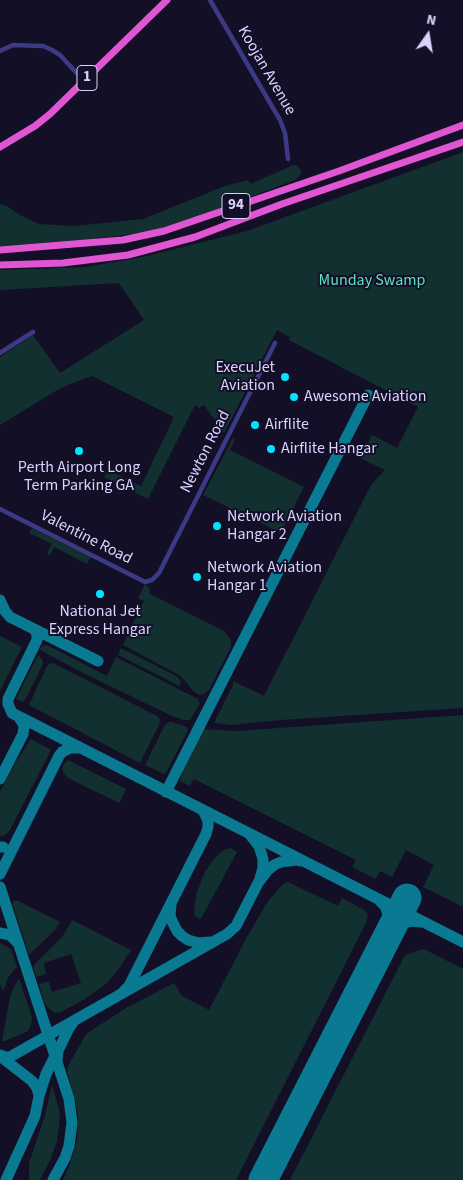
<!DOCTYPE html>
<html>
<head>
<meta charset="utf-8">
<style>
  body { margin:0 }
  #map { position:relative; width:463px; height:1180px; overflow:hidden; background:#130f26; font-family:"Source Sans 3",sans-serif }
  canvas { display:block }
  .north { position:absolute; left:403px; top:10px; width:50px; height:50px; -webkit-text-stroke:4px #130f26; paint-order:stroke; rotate:13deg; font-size:14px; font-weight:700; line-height:20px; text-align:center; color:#d9d4ff }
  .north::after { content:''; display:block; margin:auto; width:18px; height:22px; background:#d9d4ff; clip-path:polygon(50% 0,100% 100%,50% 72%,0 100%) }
</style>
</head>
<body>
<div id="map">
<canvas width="463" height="1180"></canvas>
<div class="north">N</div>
</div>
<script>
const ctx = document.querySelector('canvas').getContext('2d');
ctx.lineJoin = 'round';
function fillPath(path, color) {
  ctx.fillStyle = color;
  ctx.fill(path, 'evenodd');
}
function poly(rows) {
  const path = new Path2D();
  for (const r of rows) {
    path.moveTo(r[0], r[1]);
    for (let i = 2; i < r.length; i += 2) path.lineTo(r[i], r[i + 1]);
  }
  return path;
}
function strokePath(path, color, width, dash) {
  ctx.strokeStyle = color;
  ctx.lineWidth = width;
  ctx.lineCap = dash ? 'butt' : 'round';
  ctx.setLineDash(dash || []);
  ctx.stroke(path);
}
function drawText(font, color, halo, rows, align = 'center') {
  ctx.font = font + ' "Source Sans 3",sans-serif';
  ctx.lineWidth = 4;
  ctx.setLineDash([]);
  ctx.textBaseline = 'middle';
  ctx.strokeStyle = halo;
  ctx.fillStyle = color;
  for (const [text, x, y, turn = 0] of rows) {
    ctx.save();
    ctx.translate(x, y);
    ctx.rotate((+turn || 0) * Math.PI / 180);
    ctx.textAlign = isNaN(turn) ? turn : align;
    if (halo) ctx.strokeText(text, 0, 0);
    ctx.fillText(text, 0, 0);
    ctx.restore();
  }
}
const green = poly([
  [463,152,463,708,281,720,231,725,214,723,233,685,233,681,264,696,371,485,385,470,360,458,372,435,397,448,418,407,289,340,290,337,277,330,224,433,204,405,199,408,195,405,148,499,104,477,108,470,141,486,174,417,92,376,70,384,59,389,0,425,0,357,33,335,60,373,144,320,119,283,0,290,0,270,86,267,143,257,247,231],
  [293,165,298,166,302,173,295,180,198,217,159,229,132,234,61,243,0,247,0,204,7,206,20,215,39,224,74,226,143,219,225,186,248,180,251,184],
  [233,438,235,439,230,450,304,487,281,533,203,495],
  [32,528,91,557,87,564,54,547,50,555,47,553,52,544,29,533],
  [145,584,149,588,150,594,224,631,231,640,231,647,209,690,204,694,200,695,194,692,181,676,123,645,129,632,131,629,141,633,131,627,144,601,138,598],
  [0,636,22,647,0,691],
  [44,645,49,646,107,676,116,657,198,699,200,703,190,720,183,720,170,715,87,675,40,650,41,647],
  [121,648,178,677,181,681,180,686,118,655],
  [38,655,42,659,43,664,26,698,23,702,16,699],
  [53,663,159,717,160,721,159,725,140,763,29,705,46,668,49,664],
  [463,715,463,907,423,887,434,865,406,850,392,877,380,871,376,879,352,867,356,860,194,779,190,786,180,781,184,767,203,729,236,731],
  [169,722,172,722,187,727,188,730,167,771,164,774,145,765,165,725],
  [31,739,50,749,50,752,10,830,5,835,0,837,0,792,14,765],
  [68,760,126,789,119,803,68,778,64,774,62,768,63,765],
  [231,848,237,852,202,917,200,919,198,918,195,916,194,913,195,902,197,891,205,872,213,860,221,852,226,849],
  [288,882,338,906,342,898,364,910,368,914,366,923,236,1180,63,1180,70,1164,77,1140,78,1118,76,1104,67,1070,68,1066,86,1034,126,1008,174,983,182,996,209,1010,248,935,268,901,283,884],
  [13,901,18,901,60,922,55,930,29,955,13,906],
  [72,920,131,950,118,970,106,984,85,999,59,1013,54,1012,48,1008,44,1003,39,984,49,981,52,992,81,983,71,954,44,963,46,974,36,977,33,966,62,937],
  [0,943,11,949,17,967,9,976,3,991,0,984],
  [424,949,463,969,463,1180,290,1180,405,955],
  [19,978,32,1017,31,1025,28,1031,5,1041,2,1041,10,997,14,987],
  [52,1085,60,1113,59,1126,57,1141,51,1158,40,1180,29,1180,29,1163,45,1115]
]);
const taxiway = poly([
  [0,600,5,611,10,617,98,661],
  [34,629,37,634,37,640,8,699,8,704,12,713,463,942],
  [0,779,23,734,24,726,22,722,18,716],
  [166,792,368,395],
  [251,836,259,846,263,859,263,868,260,878],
  [0,847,3,847],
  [0,874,59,756,62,752,70,748,80,748],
  [0,887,69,1099,72,1123,69,1146,65,1158,53,1180],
  [380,901,385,906,389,916,390,923,386,937],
  [171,905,170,916,172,921,177,931,182,936,188,940,199,943,210,942],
  [0,933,10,935,17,942],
  [385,941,390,933,401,924,411,921,421,922],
  [124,991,129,986,206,834,208,827,208,821,204,812,201,809],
  [0,1055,8,1058,227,934,236,926,258,883,268,870,274,865,281,862,296,860,300,861],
  [0,1056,32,1081,37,1088,39,1096,35,1116,6,1180],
  [57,1061,58,1051,69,1028,74,1021],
  [39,1096,46,1074,57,1052]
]);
const runway = poly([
  [263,1180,407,898]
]);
const minor = poly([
  [210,0,280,120,285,133,288,159],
  [0,51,13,45,43,46,52,50,60,55,84,81],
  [0,353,33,332],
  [0,509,145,582,152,580,159,573,275,343]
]);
const trunk = poly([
  [0,147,35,126,50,114,167,0],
  [0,250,123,240,164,231,339,171,463,125],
  [0,265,63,263,128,255,195,237,282,204,463,142]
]);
const markers = [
  [285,377,5,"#00e5ff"],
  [294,397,5,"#00e5ff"],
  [255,425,5,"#00e5ff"],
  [271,449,5,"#00e5ff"],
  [79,451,5,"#00e5ff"],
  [217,526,5,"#00e5ff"],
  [197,577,5,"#00e5ff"],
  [100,594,5,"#00e5ff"]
];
const shields = [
  [87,78,20],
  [236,206,28]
];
const shieldNames = [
  ["1",87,78],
  ["94",236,206]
];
const streetNames = [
  ["Koojan Avenue",266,71,60],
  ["Newton Road",206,452,-63],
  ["Valentine Road",86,538,27]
];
const parkNames = [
  ["Munday Swamp",372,281]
];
const poiNames = [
  ["ExecuJet",275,368,"right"],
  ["Aviation",275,386,"right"],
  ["Awesome Aviation",304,397],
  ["Airflite",265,425],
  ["Airflite Hangar",281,449],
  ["Perth Airport Long",79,468,"center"],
  ["Term Parking GA",79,486,"center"],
  ["Network Aviation",227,517],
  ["Hangar 2",227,535],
  ["Network Aviation",207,568],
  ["Hangar 1",207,586],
  ["National Jet",100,612,"center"],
  ["Express Hangar",100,630,"center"]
];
fillPath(green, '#12302f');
strokePath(taxiway, '#0a7a92', 11);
strokePath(runway, '#0a7a92', 29);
strokePath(minor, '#3d3a85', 4.5);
strokePath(trunk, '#e055d1', 7);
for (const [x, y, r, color] of markers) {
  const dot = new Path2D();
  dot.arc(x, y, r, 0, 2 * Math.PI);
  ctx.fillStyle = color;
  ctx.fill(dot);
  strokePath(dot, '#130f26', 2);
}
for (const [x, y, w] of shields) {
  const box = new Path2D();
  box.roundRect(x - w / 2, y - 12.5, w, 25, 4);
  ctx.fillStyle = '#130f26';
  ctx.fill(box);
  strokePath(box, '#d9d4ff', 1);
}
drawText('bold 15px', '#d9d4ff', null, shieldNames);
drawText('16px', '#d9d4ff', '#130f26', streetNames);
drawText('16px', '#5fe0c0', '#130f26', parkNames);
drawText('16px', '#d9d4ff', '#130f26', poiNames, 'left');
</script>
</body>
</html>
